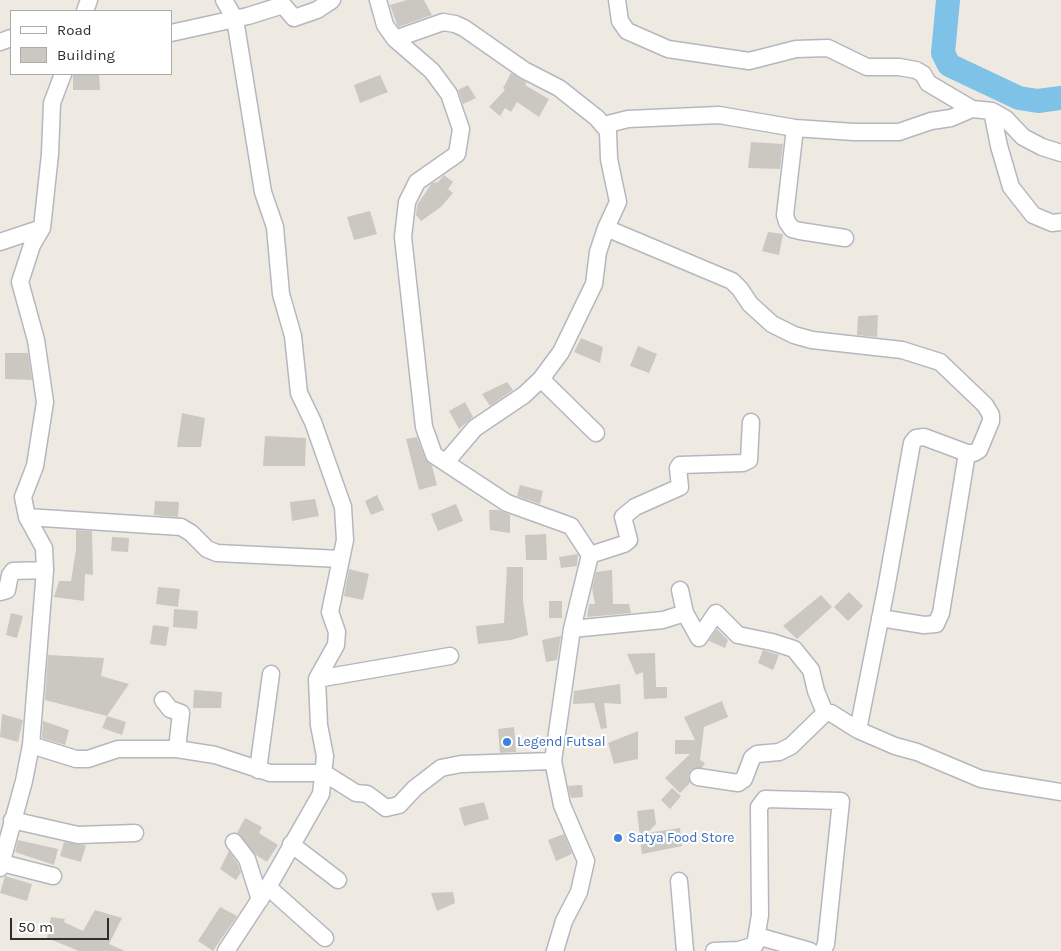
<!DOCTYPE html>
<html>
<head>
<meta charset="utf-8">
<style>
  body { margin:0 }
  #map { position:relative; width:1061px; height:951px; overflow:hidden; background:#eeeae2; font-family:Karla,sans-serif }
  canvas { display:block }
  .legend { position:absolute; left:10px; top:10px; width:162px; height:65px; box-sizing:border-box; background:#fff; border:1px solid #ababab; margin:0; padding:6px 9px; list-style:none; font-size:15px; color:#2e2e2e }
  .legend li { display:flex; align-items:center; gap:10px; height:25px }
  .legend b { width:25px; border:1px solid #ababab }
  .scale { position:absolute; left:10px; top:918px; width:99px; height:22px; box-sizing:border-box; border:2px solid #2e2e2e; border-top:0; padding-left:6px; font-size:15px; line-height:18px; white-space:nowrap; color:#2e2e2e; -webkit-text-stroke:4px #fff; paint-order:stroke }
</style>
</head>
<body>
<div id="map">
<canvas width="1061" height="951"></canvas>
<ul class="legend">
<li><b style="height:6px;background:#fff"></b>Road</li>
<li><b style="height:14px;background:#cac8c0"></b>Building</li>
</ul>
<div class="scale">50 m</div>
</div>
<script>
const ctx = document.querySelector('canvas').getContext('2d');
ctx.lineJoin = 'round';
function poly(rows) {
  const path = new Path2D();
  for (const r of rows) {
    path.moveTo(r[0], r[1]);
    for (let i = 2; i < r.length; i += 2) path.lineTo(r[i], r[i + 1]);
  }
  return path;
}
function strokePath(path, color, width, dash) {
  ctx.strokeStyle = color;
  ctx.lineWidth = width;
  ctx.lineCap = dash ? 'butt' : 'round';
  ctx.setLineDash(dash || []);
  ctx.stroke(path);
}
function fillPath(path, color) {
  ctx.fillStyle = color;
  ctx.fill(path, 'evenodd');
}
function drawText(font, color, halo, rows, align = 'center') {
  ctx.font = font + ' Karla,sans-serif';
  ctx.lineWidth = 4.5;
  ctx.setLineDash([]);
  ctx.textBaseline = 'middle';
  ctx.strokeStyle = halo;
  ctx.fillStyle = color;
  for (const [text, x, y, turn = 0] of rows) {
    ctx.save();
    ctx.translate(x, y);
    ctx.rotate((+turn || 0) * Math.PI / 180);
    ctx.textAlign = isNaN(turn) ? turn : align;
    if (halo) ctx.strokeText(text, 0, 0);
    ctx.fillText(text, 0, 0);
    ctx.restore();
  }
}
const river = poly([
  [948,0,943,53,949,65,1019,98,1038,101,1061,98]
]);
const building = poly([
  [407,0,424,0,432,15,398,27,390,5],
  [511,73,527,83,525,85,549,99,539,117,517,102,511,112,505,108,500,116,489,107,505,90,503,88],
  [73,74,99,74,100,90,73,90],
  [380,75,388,92,360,103,354,85],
  [468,85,476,98,463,104,458,90],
  [751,142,783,144,780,169,748,168],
  [444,175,453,182,448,189,453,193,441,207,421,221,416,215,417,205,432,183,438,182],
  [370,211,377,234,354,240,347,217],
  [768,232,783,234,779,255,762,251],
  [878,315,877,337,857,335,858,316],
  [581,338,603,347,600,363,574,352],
  [638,346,657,354,649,373,630,366],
  [5,353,28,353,32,380,5,379],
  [507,382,513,390,490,406,482,394],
  [465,402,473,417,459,429,449,411],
  [182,413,205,418,201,447,177,447],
  [265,436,306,438,305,466,263,466],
  [417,437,425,458,432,466,437,485,419,490,406,439],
  [520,485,543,491,540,504,517,496],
  [377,495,384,510,371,515,365,501],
  [315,499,319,516,292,521,290,502],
  [155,501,179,502,178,517,154,515],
  [456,504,463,521,438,531,431,514],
  [489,510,499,510,510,515,510,533,490,530],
  [76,530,92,531,93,575,85,574,84,601,54,597,59,581,71,581,76,550],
  [546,534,547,560,526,560,525,535],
  [112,537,129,538,128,552,111,551],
  [578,554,577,566,561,568,559,557],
  [507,567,523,567,523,601,528,635,511,640,478,644,476,626,504,623],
  [349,569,369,574,363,600,344,596],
  [612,570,613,604,629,604,631,613,587,617,589,604,595,604,592,588,596,572],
  [158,587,180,589,178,607,156,604],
  [849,592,863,606,848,621,834,607],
  [821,595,832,607,797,639,783,626],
  [549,601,562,601,562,618,549,618],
  [174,609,198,611,197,629,173,627],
  [11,613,23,616,17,638,6,635],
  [153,625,169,627,166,646,150,644],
  [717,629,728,640,725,648,709,641],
  [561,636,557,660,546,662,542,640],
  [763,650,779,655,773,670,758,663],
  [655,653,656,687,667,687,667,698,644,699,643,672,636,675,627,654],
  [48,655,104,658,101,676,129,684,107,716,45,700],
  [620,684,621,704,604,703,607,728,601,729,594,703,573,704,574,691],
  [194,690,222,692,221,708,193,708],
  [722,701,728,717,704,727,700,760,705,763,702,768,691,770,688,776,690,783,680,793,665,778,690,754,675,754,675,740,695,740,684,717],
  [2,714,23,720,18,742,0,737],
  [107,716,126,722,122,735,102,728],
  [43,721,69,730,65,745,42,738],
  [514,727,516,752,500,753,498,729],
  [638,731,638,759,614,764,608,743],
  [582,785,583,797,571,798,568,786],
  [672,788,681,796,670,809,661,800],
  [484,802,489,819,464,826,459,808],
  [654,809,656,824,647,833,680,828,682,846,642,854,637,811],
  [245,818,262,827,259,833,278,845,267,862,256,855,237,833],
  [564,834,572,854,556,861,548,840],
  [18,840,58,849,54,865,15,852],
  [64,842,86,845,81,862,60,856],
  [229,851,238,864,241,872,236,880,220,869],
  [5,876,32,884,27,901,0,893],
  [453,892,455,903,437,911,431,893],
  [220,907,237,916,213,951,198,941],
  [95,910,122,918,109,944,125,951,79,951,47,938,51,917,65,919,64,922,83,931]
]);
const minor = poly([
  [224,0,235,19,263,192,275,227,281,294,293,336,299,393,313,422,343,507,345,540,330,612,337,632,336,645,317,679,319,725,325,756,321,794,268,887,226,951],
  [378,0,385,25,395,39,432,71,449,94,461,129,457,154,417,182,407,202,403,237,424,427,434,455,507,503,571,526,590,555,572,629,553,761,562,805,586,861,579,892,564,921,555,951],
  [617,0,620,21,627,31,668,49,749,61,796,49,828,48,867,67,899,67,916,70,923,74,928,83,972,109],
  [85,11,89,0],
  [171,33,248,16,283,5,294,18,317,10,332,0],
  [395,39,443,22,455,24,464,28,524,70,559,88,597,118,608,131,609,159,618,202,606,228,598,252,594,284,561,352,541,379,524,395,475,428,446,462],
  [0,42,11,38],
  [992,111,999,146,1011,187,1033,215,1052,223,1061,222],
  [604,125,628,119,719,115,795,128,854,132,899,132,931,121,951,118,972,109,992,111,1006,119,1023,137,1042,147,1061,153],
  [795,128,785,215,787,222,792,229,800,231,845,238],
  [606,228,732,281,740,289,750,304,772,324,794,335,812,340,902,350,940,362,985,405,991,415,991,421,979,450,974,453,967,453,924,437,916,438,912,443,886,589,858,730],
  [0,242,42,228],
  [541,379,596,433],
  [27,517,181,527,191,533,207,549,217,553,340,559],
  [590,555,624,544,629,540,623,517,635,507,680,487,678,468,680,465,743,463,749,460,751,422],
  [0,592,7,590,10,575,13,571,45,570],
  [685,613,699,638,716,613,738,635,772,642,794,649,811,670,816,691,825,713],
  [880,618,924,625,936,624,941,613,967,453],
  [572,629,663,620,685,613,680,590],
  [317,679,450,656],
  [163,700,170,709,181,713,177,749],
  [31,745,76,759,88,759,118,749,177,749,215,755,270,773,324,773,356,793,367,794,386,808,399,805,415,788,441,768,461,764,553,761],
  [258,770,271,674],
  [698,777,738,783,744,779,752,758,757,754,779,752,791,746,825,713,831,713,858,730,895,746,917,752,981,779,1061,792],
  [12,820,78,835,135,833],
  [234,842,247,859,260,900],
  [291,844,338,880],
  [2,863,53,876],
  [0,868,24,781,31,745,45,570,44,548,27,517,23,497,35,466,45,402,36,340,20,282,32,245,42,228,50,154,52,103,63,74],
  [679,881,685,951],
  [268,887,325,938],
  [757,936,810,951],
  [714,951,739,950,755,945,760,915,759,807,765,799,841,801,826,944,823,951]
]);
const markers = [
  [507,742,5,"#3f7fe0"],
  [618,838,5,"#3f7fe0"]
];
const shopNames = [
  ["Legend Futsal",517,742],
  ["Satya Food Store",628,838]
];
strokePath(river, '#7ec2e7', 24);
fillPath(building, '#cac8c0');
strokePath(minor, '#b5b7c0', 19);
strokePath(minor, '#fff', 16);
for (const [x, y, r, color] of markers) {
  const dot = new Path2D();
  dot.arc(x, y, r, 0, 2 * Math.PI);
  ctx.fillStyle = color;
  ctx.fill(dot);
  strokePath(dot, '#fff', 2);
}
drawText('14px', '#366cbe', '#fff', shopNames, 'left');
</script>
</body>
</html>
